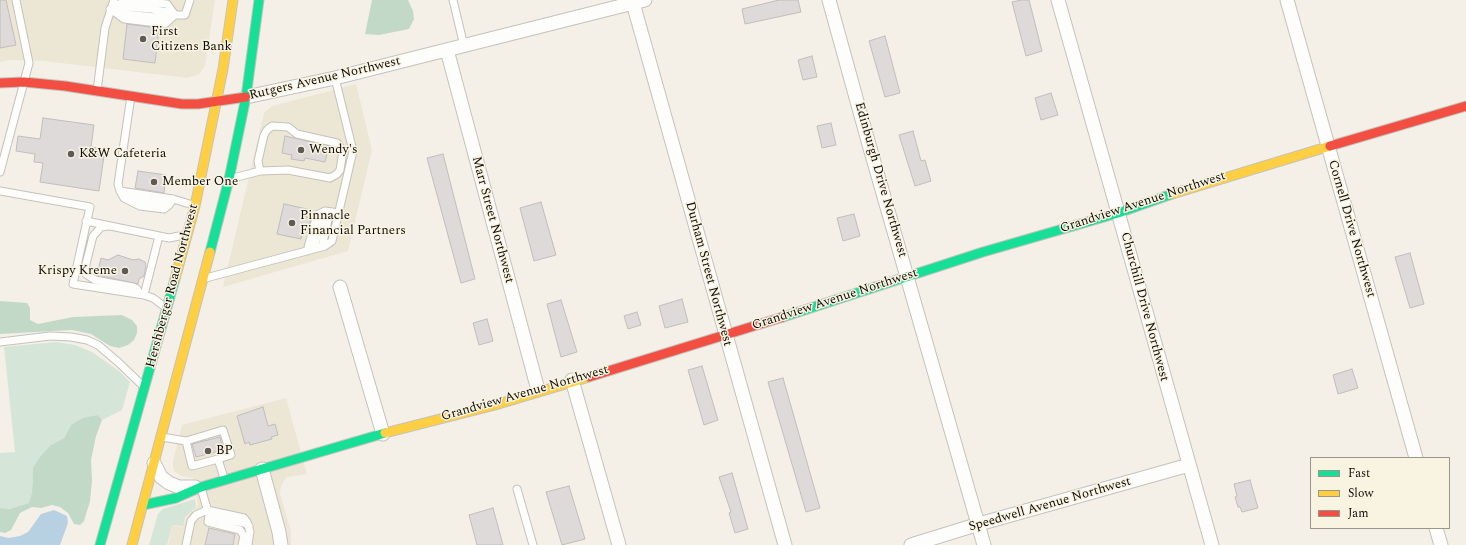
<!DOCTYPE html>
<html>
<head>
<meta charset="utf-8">
<style>
  body { margin:0 }
  #map { position:relative; width:1466px; height:545px; overflow:hidden; background:#f4f0e7; font-family:Spectral,serif }
  canvas { display:block }
  .legend { position:absolute; left:1310px; top:457px; width:140px; height:72px; box-sizing:border-box; background:#f9f3e2; border:1px solid #9b968a; margin:0; padding:5px 7px; list-style:none; font-size:12px; color:#0d0b06 }
  .legend li { display:flex; align-items:center; gap:8px; height:20px }
  .legend b { width:20px; border:1px solid #9b968a }
</style>
</head>
<body>
<div id="map">
<canvas width="1466" height="545"></canvas>
<ul class="legend">
<li><b style="height:5px;background:#16e098"></b>Fast</li>
<li><b style="height:5px;background:#ffcf43"></b>Slow</li>
<li><b style="height:5px;background:#f24e42"></b>Jam</li>
</ul>
</div>
<script>
const ctx = document.querySelector('canvas').getContext('2d');
ctx.lineJoin = 'round';
function fillPath(path, color) {
  ctx.fillStyle = color;
  ctx.fill(path, 'evenodd');
}
function poly(rows) {
  const path = new Path2D();
  for (const r of rows) {
    path.moveTo(r[0], r[1]);
    for (let i = 2; i < r.length; i += 2) path.lineTo(r[i], r[i + 1]);
  }
  return path;
}
function strokePath(path, color, width, dash) {
  ctx.strokeStyle = color;
  ctx.lineWidth = width;
  ctx.lineCap = dash ? 'butt' : 'round';
  ctx.setLineDash(dash || []);
  ctx.stroke(path);
}
function drawText(font, color, halo, rows, align = 'center') {
  ctx.font = font + ' Spectral,serif';
  ctx.lineWidth = 3;
  ctx.setLineDash([]);
  ctx.textBaseline = 'middle';
  ctx.strokeStyle = halo;
  ctx.fillStyle = color;
  for (const [text, x, y, turn = 0] of rows) {
    ctx.save();
    ctx.translate(x, y);
    ctx.rotate((+turn || 0) * Math.PI / 180);
    ctx.textAlign = isNaN(turn) ? turn : align;
    if (halo) ctx.strokeText(text, 0, 0);
    ctx.fillText(text, 0, 0);
    ctx.restore();
  }
}
const built = poly([
  [0,0,215,0,205,66,199,74,188,78,44,61,11,60,0,62],
  [356,84,372,150,348,251,223,287,264,113,272,106],
  [286,398,307,474,287,477,283,482,281,487,280,494,291,531,291,545,168,545,172,525,181,527,183,526,186,517,198,505,193,478,181,476,174,471,173,467,173,461,182,425]
]);
const green = poly([
  [56,342,75,345,92,352,119,371,130,382,122,410,102,420,98,415,71,425,64,438,51,445,32,480,32,492,29,503,8,509,0,508,0,453,15,452,4,347],
  [195,499,196,507,185,517,183,526,172,525,167,545,149,545,158,514,163,509]
]);
const forest = poly([
  [372,0,408,0,413,11,414,19,409,29,379,35,365,34],
  [0,301,27,303,30,308,30,320,38,324,73,317,122,315,132,320,137,326,137,333,134,340,128,345,119,348,110,346,91,334,72,330,0,334],
  [98,415,102,420,96,436,91,460,92,481,90,501,84,521,80,525,74,524,68,513,60,507,52,505,41,508,32,507,20,513,11,530,5,533,0,532,0,508,9,509,29,503,32,492,33,468,40,457,51,445,64,438,71,425,83,418]
]);
const water = poly([
  [54,510,67,516,68,523,60,545,0,545,0,536,9,538,20,536,28,532,41,514]
]);
const building = poly([
  [0,0,6,0,16,45,0,48,0,0],
  [779,0,798,0,801,12,745,24,742,9,779,0],
  [1021,0,1029,0,1042,51,1026,56,1012,2,1021,0],
  [127,24,159,28,155,63,123,59,127,24],
  [885,36,900,93,885,97,869,41,885,36],
  [812,56,817,77,803,80,798,60,812,56],
  [1051,93,1058,115,1041,120,1035,98,1051,93],
  [43,118,94,125,91,147,105,149,99,191,40,182,43,163,34,162,35,154,16,151,18,136,40,139,43,118],
  [831,123,836,145,822,148,817,126,831,123],
  [913,131,921,161,925,160,931,181,915,186,899,135,913,131],
  [285,136,329,146,325,162,305,158,304,161,291,159,292,155,282,153,285,136],
  [443,154,475,279,461,283,427,158,443,154],
  [138,171,166,175,164,193,135,188,138,171],
  [541,202,556,255,534,261,520,208,541,202],
  [284,204,307,209,306,217,311,218,307,232,302,231,301,239,277,234,284,204],
  [854,214,860,236,843,241,837,218,854,214],
  [1410,253,1424,304,1410,308,1395,257,1410,253],
  [118,255,133,260,139,259,145,262,146,265,144,276,139,279,138,284,97,275,101,258,108,260,118,255],
  [682,299,688,322,665,328,659,306,682,299],
  [561,300,577,352,561,357,547,304,561,300],
  [637,312,641,325,628,329,624,316,637,312],
  [487,319,493,341,479,345,473,323,487,319],
  [702,366,718,420,704,425,688,370,702,366],
  [1352,369,1358,388,1338,394,1333,375,1352,369],
  [783,378,820,508,806,512,768,382,783,378],
  [263,407,268,426,275,424,278,435,271,437,272,439,250,445,249,442,245,444,237,416,263,407],
  [220,437,223,450,196,457,192,444,220,437],
  [732,473,748,529,735,533,729,513,731,512,719,477,732,473],
  [1250,480,1258,508,1242,512,1240,507,1238,507,1235,497,1237,496,1234,484,1250,480],
  [569,486,585,539,562,545,546,492,569,486],
  [493,508,503,545,477,545,469,515,493,508],
  [209,528,235,534,233,545,205,545,209,528]
]);
const lane = poly([
  [453,0,464,46],
  [116,8,125,7,152,9,175,14],
  [110,9,124,19,165,24,175,15,185,15,190,0],
  [110,9,127,0,167,4,175,15],
  [116,11,124,14,166,18,172,16],
  [97,91,105,28,114,0],
  [131,96,118,184,120,191,124,198,140,206,164,209,169,205,173,199],
  [0,172,29,63,16,0],
  [233,178,260,171,288,170,330,178,337,174,340,170,343,151,337,143,297,134,288,127,272,126,267,130,264,135,258,161,260,171],
  [0,191,90,207,73,284,144,295,153,298,165,307],
  [120,191,173,199,193,205],
  [126,198,161,203,171,199],
  [86,221,169,238,184,235],
  [108,226,101,227,93,236,86,264,86,274,95,280,133,287,137,289,140,294],
  [322,247,328,220,331,214,335,213],
  [314,249,321,220,327,213],
  [307,251,317,215,325,211,339,213],
  [206,278,325,246,332,241,353,151,335,78],
  [144,295,159,236],
  [0,342,50,336,71,337,87,340,98,345,118,362,142,385],
  [162,437,186,441],
  [218,459,231,455,223,430,186,441,192,466,218,459,224,478],
  [201,488,209,515,208,522,240,530,244,536,242,545],
  [517,489,533,545],
  [209,515,212,517,244,523,249,526],
  [186,545,191,521,196,515,207,510,244,518,247,522,250,532,248,545]
]);
const street = poly([
  [829,0,868,141,984,545],
  [1058,0,1212,545],
  [1287,0,1416,458],
  [633,3,785,545],
  [447,50,538,390],
  [246,97,335,78,645,0],
  [340,287,383,434],
  [572,380,619,545],
  [154,463,161,477,169,483,179,487,195,487],
  [262,469,279,532,281,545],
  [1436,528,1441,545],
  [911,545,979,524,1189,465]
]);
const fast = poly([
  [210,252,229,179,246,97,259,0],
  [783,317,983,252,1118,213,1172,194],
  [143,505,176,498,201,487,385,433],
  [100,545,175,279]
]);
const slow = poly([
  [1172,194,1330,146],
  [175,279,195,206,223,69,233,0],
  [385,433,495,405,589,377],
  [132,545,210,252]
]);
const jam = poly([
  [0,83,24,82,65,86,182,104,198,104,246,97],
  [1330,146,1466,106],
  [589,377,783,317]
]);
const markers = [
  [143,39,4,"#5e5b55"],
  [301,150,4,"#5e5b55"],
  [71,154,4,"#5e5b55"],
  [154,182,4,"#5e5b55"],
  [292,223,4,"#5e5b55"],
  [125,271,4,"#5e5b55"],
  [208,451,4,"#5e5b55"]
];
const poiNames = [
  ["First",151,32],
  ["Citizens Bank",151,47],
  ["Wendy's",309,150],
  ["K&W Cafeteria",79,154],
  ["Member One",162,182],
  ["Pinnacle",300,216],
  ["Financial Partners",300,231],
  ["Krispy Kreme",117,271,"right"],
  ["BP",216,451]
];
const streetNames = [
  ["Rutgers Avenue Northwest",325,79,-13],
  ["Edinburgh Drive Northwest",880,180,74],
  ["Grandview Avenue Northwest",1143,203,-18],
  ["Marr Street Northwest",492,220,75],
  ["Cornell Drive Northwest",1351,229,74],
  ["Durham Street Northwest",708,274,75],
  ["Hershberger Road Northwest",173,286,-75],
  ["Grandview Avenue Northwest",835,300,-18],
  ["Churchill Drive Northwest",1144,307,75],
  ["Grandview Avenue Northwest",525,394,-16],
  ["Speedwell Avenue Northwest",1050,505,-16]
];
fillPath(built, '#ece6d5');
fillPath(green, '#d5e5d8');
fillPath(forest, '#c2d9c8');
fillPath(water, '#b8d1e2');
fillPath(building, '#dddad9');
strokePath(building, '#c0bdbc', 1);
strokePath(lane, '#c5c2bc', 9);
strokePath(street, '#c5c2bc', 15);
strokePath(fast, '#c5c2bc', 11);
strokePath(slow, '#c5c2bc', 11);
strokePath(jam, '#c5c2bc', 11);
strokePath(lane, '#fdfdfb', 7);
strokePath(street, '#fdfdfb', 13);
strokePath(fast, '#16e098', 9);
strokePath(slow, '#ffcf43', 9);
strokePath(jam, '#f24e42', 9);
for (const [x, y, r, color] of markers) {
  const dot = new Path2D();
  dot.arc(x, y, r, 0, 2 * Math.PI);
  ctx.fillStyle = color;
  ctx.fill(dot);
  strokePath(dot, '#f9f3e2', 1.5);
}
drawText('13px', '#0d0b06', '#f9f3e2', poiNames, 'left');
drawText('13px', '#0d0b06', '#f9f3e2', streetNames);
</script>
</body>
</html>
